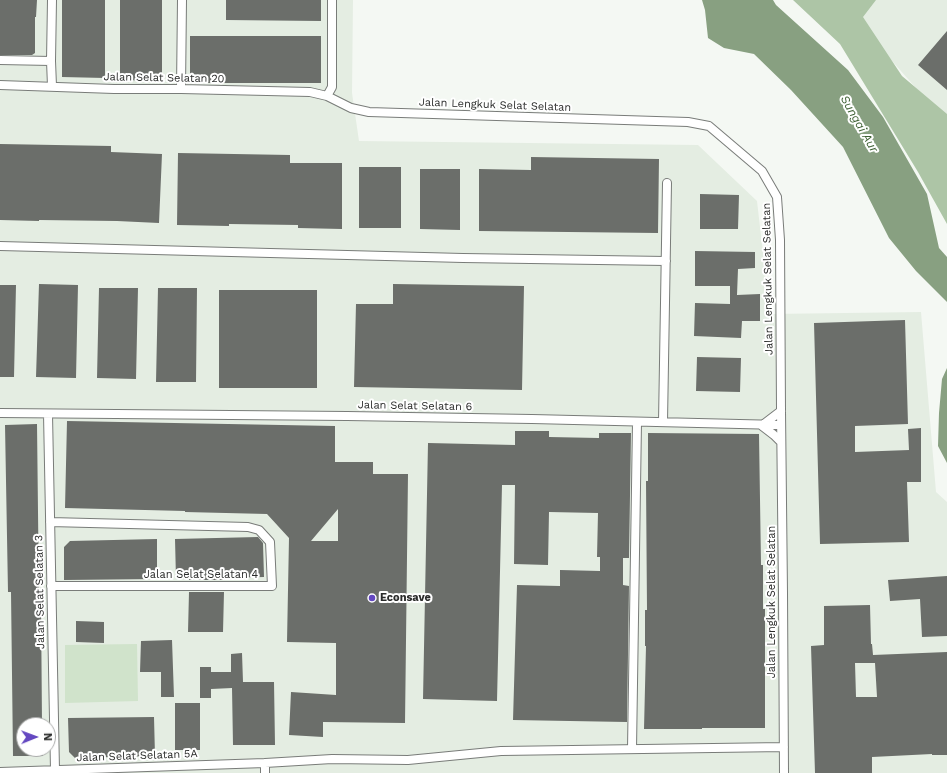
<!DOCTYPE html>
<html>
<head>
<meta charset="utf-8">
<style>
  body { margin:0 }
  #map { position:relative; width:947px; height:773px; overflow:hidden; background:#f4f8f3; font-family:"Work Sans",sans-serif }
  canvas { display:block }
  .north { position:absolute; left:16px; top:717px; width:40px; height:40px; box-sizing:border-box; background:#fff; border:1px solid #aaabaa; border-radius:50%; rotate:89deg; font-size:11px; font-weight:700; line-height:16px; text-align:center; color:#2b2c2b }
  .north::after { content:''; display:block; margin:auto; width:14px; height:18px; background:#6448c1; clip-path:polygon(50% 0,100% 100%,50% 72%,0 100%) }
</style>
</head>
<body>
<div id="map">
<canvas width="947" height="773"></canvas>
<div class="north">N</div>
</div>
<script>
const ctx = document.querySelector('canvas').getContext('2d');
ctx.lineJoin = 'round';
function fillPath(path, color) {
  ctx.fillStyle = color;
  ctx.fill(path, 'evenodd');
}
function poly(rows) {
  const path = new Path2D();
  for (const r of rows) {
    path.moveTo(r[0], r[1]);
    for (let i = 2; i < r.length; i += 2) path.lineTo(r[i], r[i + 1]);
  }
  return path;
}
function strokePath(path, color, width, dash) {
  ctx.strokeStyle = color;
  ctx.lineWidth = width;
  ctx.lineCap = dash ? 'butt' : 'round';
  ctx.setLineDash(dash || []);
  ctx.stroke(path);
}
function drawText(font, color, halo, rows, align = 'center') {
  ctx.font = font + ' "Work Sans",sans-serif';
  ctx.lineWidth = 4;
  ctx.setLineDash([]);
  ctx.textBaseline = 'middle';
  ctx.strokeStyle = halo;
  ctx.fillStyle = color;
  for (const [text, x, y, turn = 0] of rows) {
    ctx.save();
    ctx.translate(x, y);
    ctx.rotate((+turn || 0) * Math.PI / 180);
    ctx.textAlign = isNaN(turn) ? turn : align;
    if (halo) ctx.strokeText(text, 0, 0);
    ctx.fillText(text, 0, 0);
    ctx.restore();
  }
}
const built = poly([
  [0,0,353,0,352,93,359,141,698,145,757,201,770,314,921,312,936,492,947,502,947,773,0,773],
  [24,725,48,725,48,749,24,749],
  [838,0,947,0,947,123]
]);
const green = poly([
  [137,644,138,701,65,703,65,645]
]);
const forest = poly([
  [793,0,876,0,863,17,902,76,947,114,947,224,918,172,840,44]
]);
const water = poly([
  [702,0,773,0,776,5,848,70,883,117,927,194,939,248,947,257,947,302,916,271,889,238,843,147,791,90,754,54,724,48,708,38,705,10],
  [947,368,947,463,938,446,939,413,942,379]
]);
const building = poly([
  [0,0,37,0,36,17,35,17,35,53,32,55,0,55],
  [62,0,105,0,105,78,62,77],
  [120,0,162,0,162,81,120,80],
  [226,0,321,0,321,21,226,20],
  [947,31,947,90,918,65],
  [190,36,321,36,321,83,190,83],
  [0,144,111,146,111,152,162,154,159,223,117,221,39,220,39,221,0,220],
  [178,153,290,155,290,163,342,163,342,229,298,228,298,225,229,224,229,226,177,225],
  [531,157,659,159,658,233,479,231,479,169,531,170],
  [359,167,401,167,401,228,359,228],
  [420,169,460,169,460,230,420,229],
  [700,194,739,195,738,229,700,229],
  [695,251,755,252,755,268,738,269,737,295,760,294,760,321,742,321,741,338,694,336,695,303,730,304,730,286,695,286],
  [39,284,78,285,76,378,36,377],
  [393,284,524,286,522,390,354,387,356,304,393,304],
  [0,285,16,285,14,377,0,377],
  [99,288,138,288,136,379,97,378],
  [158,288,197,288,196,382,156,382],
  [219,290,317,290,317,388,219,388],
  [905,320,908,424,855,426,855,452,909,450,908,429,921,428,921,482,907,482,909,542,820,544,814,323],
  [697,357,741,358,740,392,696,391],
  [67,421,335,426,335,462,373,462,373,474,408,474,405,723,323,722,323,737,289,735,291,692,336,695,336,643,287,642,289,538,267,514,185,512,185,511,65,508],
  [338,509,338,541,311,541],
  [37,424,39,600,41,600,42,725,24,725,24,749,43,749,43,756,13,756,11,592,8,592,5,425],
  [515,431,549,431,549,437,599,438,599,433,631,433,629,558,623,558,623,585,629,586,627,722,513,720,517,585,560,586,560,570,600,571,600,557,597,557,598,513,549,512,548,565,514,564,515,485,502,485,497,701,423,699,428,443,515,445],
  [648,433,759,434,761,565,763,565,763,609,765,609,765,728,702,728,702,729,644,729,646,646,645,646,645,610,647,610,646,481,648,481],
  [258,537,263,543,264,577,225,578,225,580,189,580,189,579,176,579,175,539],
  [157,539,157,579,64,580,64,547,70,541],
  [947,576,947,636,922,637,920,599,890,601,888,580],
  [189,592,224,592,223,632,188,632],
  [870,605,871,644,872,644,873,655,947,652,947,755,932,755,932,754,872,757,872,773,815,773,811,646,824,645,824,606],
  [855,663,875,663,877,697,856,697],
  [76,621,104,622,104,643,76,642],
  [172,640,174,697,161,697,161,672,140,672,141,641],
  [242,653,243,682,274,682,275,745,233,745,232,688,211,689,211,698,200,698,200,667,211,667,211,672,231,672,231,654],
  [175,703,200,703,200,750,175,750],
  [154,717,155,756,75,758,69,752,68,718]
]);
const minor = poly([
  [52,0,51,61,52,86],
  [0,60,51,61],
  [0,85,114,89,181,89,310,92,327,96,351,108,369,112,688,122,709,126,762,171,777,197,780,240,781,411,783,593,784,773],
  [181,89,182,0],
  [327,96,332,87,332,0],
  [0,246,463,258,666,261],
  [0,413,347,416,532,419,781,425],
  [48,414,55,770],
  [663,422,667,183],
  [764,424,781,411],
  [761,425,774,435,781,442],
  [50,522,248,527,259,530,270,542,272,586,51,586],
  [632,749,637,422],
  [265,763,332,759,408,760,501,751,784,747],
  [0,772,265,763,265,773]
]);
const markers = [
  [372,598,4,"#6448c1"]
];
const streetNames = [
  ["Jalan Selat Selatan 20",164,78,1],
  ["Jalan Lengkuk Selat Selatan",495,105,2],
  ["Jalan Lengkuk Selat Selatan",768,279,-91],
  ["Jalan Selat Selatan 6",415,406,1],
  ["Jalan Selat Selatan 4",201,575],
  ["Jalan Selat Selatan 3",40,592,-91],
  ["Jalan Lengkuk Selat Selatan",772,602,-90],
  ["Jalan Selat Selatan 5A",137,756,-2]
];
const poiNames = [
  ["Econsave",380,598]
];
const waterNames = [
  ["Sungai Aur",859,124,60]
];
fillPath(built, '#e4ede2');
fillPath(green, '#d0e3cb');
fillPath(forest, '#adc5a6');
fillPath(water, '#88a081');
fillPath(building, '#6b6e6a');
strokePath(minor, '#797c79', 10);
strokePath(minor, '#fff', 8);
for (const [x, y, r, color] of markers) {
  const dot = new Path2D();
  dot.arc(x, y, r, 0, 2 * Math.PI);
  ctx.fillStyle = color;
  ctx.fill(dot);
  strokePath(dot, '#fff', 1.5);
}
drawText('11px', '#2b2c2b', '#fff', streetNames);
drawText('bold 11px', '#2b2c2b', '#fff', poiNames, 'left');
drawText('italic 12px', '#3e6134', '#fff', waterNames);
</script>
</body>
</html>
